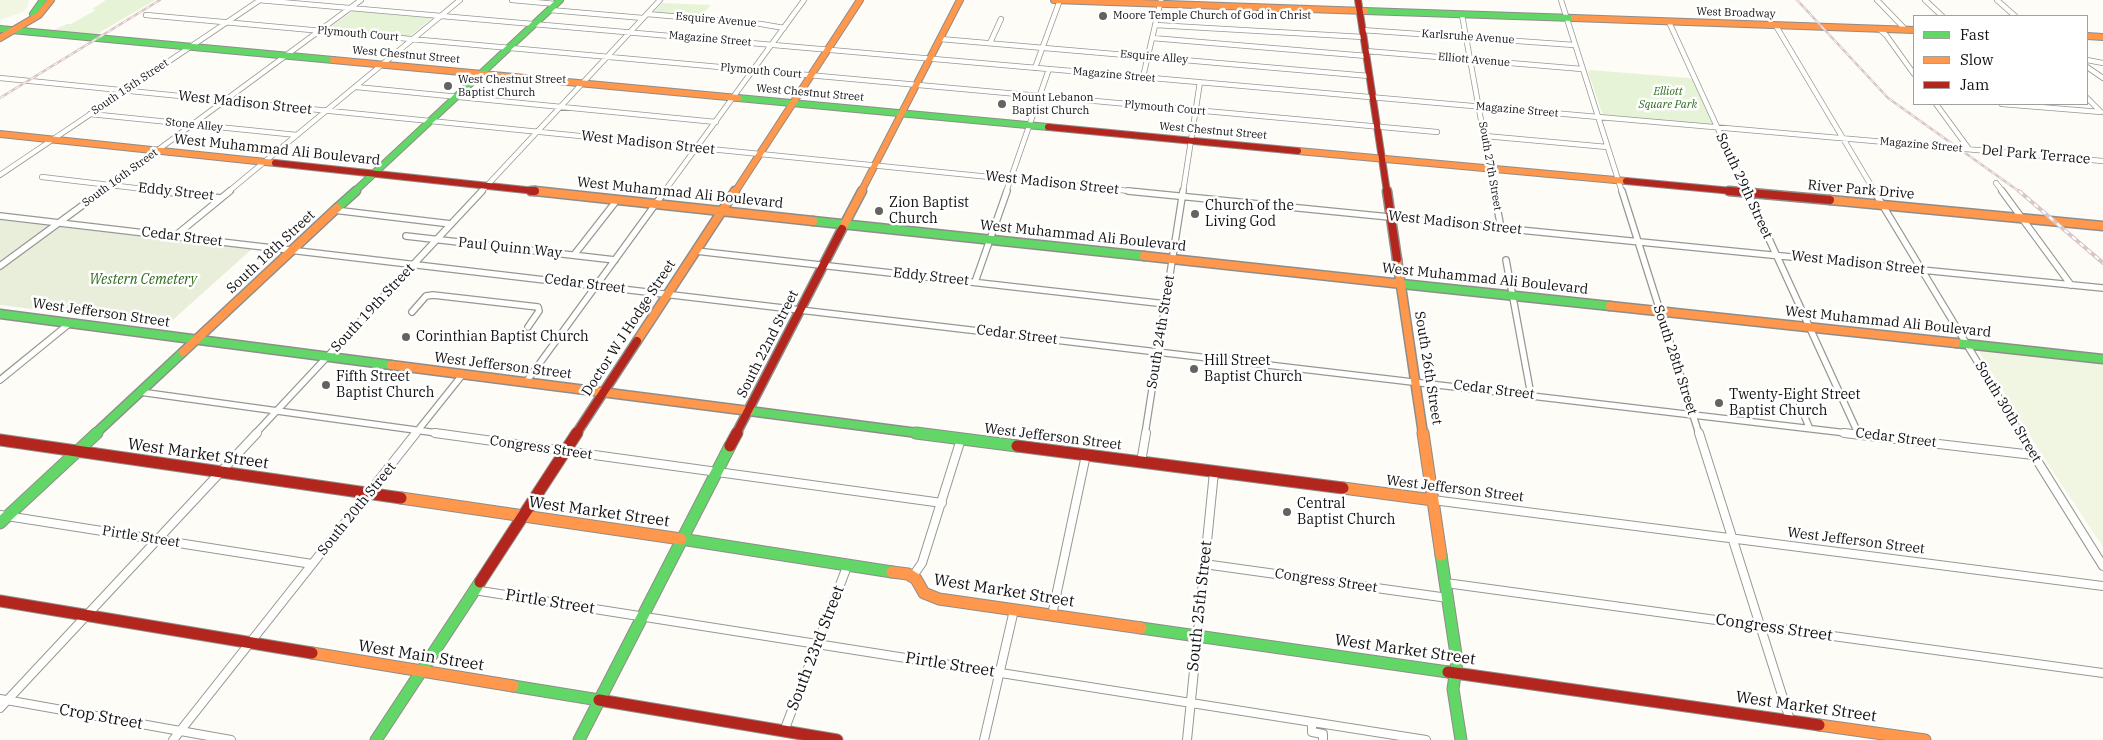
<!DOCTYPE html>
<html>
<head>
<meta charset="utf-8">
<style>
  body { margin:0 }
  #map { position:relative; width:2103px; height:740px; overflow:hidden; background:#fdfcf7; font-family:"IBM Plex Serif",serif }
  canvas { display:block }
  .legend { position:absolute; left:1913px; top:15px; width:175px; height:90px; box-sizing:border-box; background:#fff; border:1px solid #a0a0a0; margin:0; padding:6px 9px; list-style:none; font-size:15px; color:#111 }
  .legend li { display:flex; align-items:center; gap:10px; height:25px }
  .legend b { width:25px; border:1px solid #a0a0a0 }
</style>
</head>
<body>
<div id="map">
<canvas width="2103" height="740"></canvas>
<ul class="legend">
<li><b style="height:6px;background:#63d668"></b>Fast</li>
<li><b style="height:6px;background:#ff974d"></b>Slow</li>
<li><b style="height:6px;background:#b3261e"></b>Jam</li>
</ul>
</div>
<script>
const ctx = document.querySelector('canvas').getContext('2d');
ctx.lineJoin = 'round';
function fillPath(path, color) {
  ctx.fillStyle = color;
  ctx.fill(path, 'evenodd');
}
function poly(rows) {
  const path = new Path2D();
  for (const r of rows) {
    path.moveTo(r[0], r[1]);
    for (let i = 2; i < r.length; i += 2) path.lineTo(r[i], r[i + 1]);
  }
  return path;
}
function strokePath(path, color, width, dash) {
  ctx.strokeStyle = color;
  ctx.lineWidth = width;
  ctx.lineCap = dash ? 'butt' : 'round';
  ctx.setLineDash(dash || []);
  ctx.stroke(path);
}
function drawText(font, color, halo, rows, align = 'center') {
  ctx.font = font + ' "IBM Plex Serif",serif';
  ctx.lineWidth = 5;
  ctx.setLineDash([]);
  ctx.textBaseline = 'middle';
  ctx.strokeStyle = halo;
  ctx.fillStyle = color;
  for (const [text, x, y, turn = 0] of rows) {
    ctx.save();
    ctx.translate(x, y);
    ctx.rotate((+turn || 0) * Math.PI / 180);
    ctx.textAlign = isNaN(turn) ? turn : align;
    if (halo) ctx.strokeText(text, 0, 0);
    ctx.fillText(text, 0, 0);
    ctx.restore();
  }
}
const green = poly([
  [106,0,155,0,97,34,53,30,67,24,71,24,96,10,92,9],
  [662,3,711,5,699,18,652,14],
  [353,11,432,18,408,38,326,30],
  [1590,70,1689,78,1693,80,1713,125,1604,115,1602,113,1588,72]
]);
const cemetery = poly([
  [0,220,252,249,166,326,0,305]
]);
const pitch = poly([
  [0,0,29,0,28,6,23,12,0,20],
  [1980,350,2103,363,2103,547,2037,447,1979,351]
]);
const streetFar2 = poly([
  [258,0,2103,161],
  [512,0,556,4],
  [1561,0,1622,192],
  [1877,0,1906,30],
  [1925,0,1942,16],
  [1997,0,2015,16],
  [550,10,643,18],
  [647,14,761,24,784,28],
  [146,15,1437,132],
  [1462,15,1494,192],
  [1669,22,1747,192],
  [1155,25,1363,37],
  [1776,26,1875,192],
  [1879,29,1886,35,1914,74],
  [1362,30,1574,45],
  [1152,38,1367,56],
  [940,39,1369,76],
  [990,43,1001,19],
  [1366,51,1582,69],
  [2087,60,2103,63],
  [2087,67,2103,78],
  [1035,68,1060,0],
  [1143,77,1161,0],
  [0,78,1140,192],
  [356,87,716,122],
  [2087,98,2100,111],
  [1936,104,1969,149],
  [2002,104,2101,112],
  [90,114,297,135],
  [1485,136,1607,147],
  [0,175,260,0],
  [42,177,169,192],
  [1996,183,2003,192],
  [101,192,361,0],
  [228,192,460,0],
  [481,192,660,0],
  [664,192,804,0],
  [1006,192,1049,69],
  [1183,192,1200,82]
]);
const streetFar1 = poly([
  [158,191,221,198],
  [1128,191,2103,288],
  [1494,191,1501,228],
  [1622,191,1699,434],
  [1747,191,1858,433],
  [1874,191,2021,434],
  [2002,191,2071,285],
  [334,210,451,224],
  [0,216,1855,434],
  [175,236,230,191],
  [406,236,615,260],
  [696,251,1166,304],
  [574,255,617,200],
  [1506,260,1531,395],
  [0,266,102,191],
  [975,282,1007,191],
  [412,312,426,296,433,295,538,307,539,311,528,327],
  [0,380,70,323],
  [526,382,665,191],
  [140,392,444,434],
  [1800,405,1809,427],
  [255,434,482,191],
  [415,434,463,374],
  [1145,434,1183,191]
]);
const street = poly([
  [435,433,942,503],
  [1699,433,1790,720],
  [1844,433,2033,455],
  [2020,433,2103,566],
  [1141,462,1146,433],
  [1433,500,2103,586],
  [0,515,312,564],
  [1204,564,1448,598],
  [913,576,922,563,961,439],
  [1446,583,2103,673],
  [474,590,1426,740],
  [1052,615,1086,455],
  [0,699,231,740],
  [0,708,257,433],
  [1312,722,1312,732,1323,734,1323,740],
  [784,731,848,564],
  [173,740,416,433],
  [984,740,1014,610],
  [1187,740,1214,472]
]);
const fastFar2 = poly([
  [1365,11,1574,18],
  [33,14,43,0],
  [0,29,333,60],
  [738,98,1048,127],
  [354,192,560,0]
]);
const fastFar1 = poly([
  [337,208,356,191],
  [813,221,1144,256],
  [1402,284,1610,306],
  [0,314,391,365],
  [1956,343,2103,359],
  [749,411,925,434],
  [95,434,183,352]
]);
const fast = poly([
  [916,433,1017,446],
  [0,523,97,433],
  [681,539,892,572],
  [1441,555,1457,661,1453,689,1461,740],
  [1141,628,1448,672],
  [513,686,599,700],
  [376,740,480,582],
  [579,740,730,446]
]);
const slowFar2 = poly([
  [1054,0,1365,11],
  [1574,18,1914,30],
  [2087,36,2103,37],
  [0,38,39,15,51,0],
  [333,60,738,98],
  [0,134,275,163],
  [1298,151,1626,181],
  [535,191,543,192],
  [735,192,860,0],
  [861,192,960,0]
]);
const slowFar1 = poly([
  [535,191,813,221],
  [1830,200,2103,226],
  [842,229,862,191],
  [1144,256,1402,284],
  [1397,259,1423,434],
  [1610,306,1956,343],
  [637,341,735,191],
  [183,352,337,208],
  [391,365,749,411]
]);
const slow = poly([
  [1423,433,1441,555],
  [1343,488,1433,500],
  [401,498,681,539],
  [892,572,908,574,916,579,924,593,939,599,1141,628],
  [312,653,513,686],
  [1819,725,1925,740]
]);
const jamFar2 = poly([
  [1358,0,1387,192],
  [1048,127,1298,151],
  [275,163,535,191],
  [1626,181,1743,192]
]);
const jamFar1 = poly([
  [531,191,535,191],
  [1387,191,1397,259],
  [1729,191,1830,200],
  [576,434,637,341],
  [736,434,842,229]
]);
const jam = poly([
  [0,440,401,498],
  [730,446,737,433],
  [1017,446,1343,488],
  [480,582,577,433],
  [0,601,312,653],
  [1448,672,1819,725],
  [599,700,837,740]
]);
const railFar1 = poly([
  [1797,0,1888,98,2020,192],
  [0,98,160,0]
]);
const rail = poly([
  [2019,191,2103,263]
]);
const markers = [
  [1103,16,5,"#646362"],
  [448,86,5,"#646362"],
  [1002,104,5,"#646362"],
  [879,211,5,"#646362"],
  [1195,214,5,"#646362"],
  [406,337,5,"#646362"],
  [1194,369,5,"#646362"],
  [326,385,5,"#646362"],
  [1719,403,5,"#646362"],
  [1287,512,5,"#646362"]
];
const farStreetnames = [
  ["West Broadway",1736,13,2],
  ["Esquire Avenue",716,20,5],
  ["Plymouth Court",358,34,5],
  ["Karlsruhe Avenue",1468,37,4],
  ["Magazine Street",710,39,5],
  ["West Chestnut Street",406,55,5],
  ["Esquire Alley",1154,57,5],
  ["Elliott Avenue",1474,60,5],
  ["Plymouth Court",761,71,5],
  ["Magazine Street",1114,75,5],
  ["South 15th Street",130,87,-34],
  ["West Chestnut Street",810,93,5],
  ["Plymouth Court",1165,108,5],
  ["Magazine Street",1517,110,5],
  ["Stone Alley",194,125,6],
  ["West Chestnut Street",1213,131,5],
  ["Magazine Street",1921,145,5],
  ["South 27th Street",1490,166,80],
  ["South 16th Street",120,178,-36]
];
const farPoinames = [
  ["Moore Temple Church of God in Christ",1113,16],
  ["West Chestnut Street",458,80],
  ["Baptist Church",458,93],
  ["Mount Lebanon",1012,98],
  ["Baptist Church",1012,111]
];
const farParknames = [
  ["Elliott",1668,92],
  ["Square Park",1668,105]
];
const streetNames = [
  ["West Madison Street",245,103,6],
  ["West Madison Street",648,143,6],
  ["West Muhammad Ali Boulevard",277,150,6],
  ["Del Park Terrace",2036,155,5],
  ["West Madison Street",1052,183,6],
  ["South 29th Street",1744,186,65],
  ["River Park Drive",1861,190,5],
  ["Eddy Street",176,192,6],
  ["West Muhammad Ali Boulevard",680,193,6],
  ["West Madison Street",1455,223,6],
  ["West Muhammad Ali Boulevard",1083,236,6],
  ["Cedar Street",182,237,7],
  ["Paul Quinn Way",510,248,6],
  ["South 18th Street",271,252,-43],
  ["West Madison Street",1858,263,6],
  ["Eddy Street",931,277,6],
  ["West Muhammad Ali Boulevard",1485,279,6],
  ["Cedar Street",585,284,7],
  ["South 19th Street",373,308,-47],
  ["West Jefferson Street",101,313,8],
  ["West Muhammad Ali Boulevard",1888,322,6],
  ["Doctor W J Hodge Street",629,328,-57],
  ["South 24th Street",1161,332,-81],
  ["Cedar Street",1017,335,7],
  ["South 22nd Street",768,344,-63],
  ["South 28th Street",1675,360,72],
  ["West Jefferson Street",503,366,7],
  ["South 26th Street",1428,368,81],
  ["Cedar Street",1494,390,7],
  ["South 30th Street",2008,412,59],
  ["West Jefferson Street",1053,437,7],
  ["Cedar Street",1896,438,7],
  ["Congress Street",541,448,8],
  ["West Jefferson Street",1455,489,7],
  ["South 20th Street",357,509,-51],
  ["Pirtle Street",141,537,9],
  ["West Jefferson Street",1856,541,7],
  ["Congress Street",1326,581,8]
];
const poiNames = [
  ["Zion Baptist",889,203],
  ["Church",889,219],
  ["Church of the",1205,206],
  ["Living God",1205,222],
  ["Corinthian Baptist Church",416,337],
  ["Hill Street",1204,361],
  ["Baptist Church",1204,377],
  ["Fifth Street",336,377],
  ["Baptist Church",336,393],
  ["Twenty-Eight Street",1729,395],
  ["Baptist Church",1729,411],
  ["Central",1297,504],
  ["Baptist Church",1297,520]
];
const parkNames = [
  ["Western Cemetery",143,280]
];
const nearStreetnames = [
  ["West Market Street",198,454,8],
  ["West Market Street",599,512,8],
  ["West Market Street",1004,591,9],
  ["Pirtle Street",550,602,9],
  ["South 25th Street",1200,606,-84],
  ["Congress Street",1774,628,8],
  ["South 23rd Street",816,648,-69],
  ["West Market Street",1405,650,8],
  ["West Main Street",421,656,9],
  ["Pirtle Street",950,665,9],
  ["West Market Street",1806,707,8],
  ["Crop Street",101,717,10]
];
fillPath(green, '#e7f3d7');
fillPath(cemetery, '#e9eedb');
fillPath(pitch, '#f0f6e1');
strokePath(streetFar2, '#979795', 6);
strokePath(streetFar1, '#979795', 8);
strokePath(street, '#979795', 10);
strokePath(fastFar2, '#8e8d8b', 8);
strokePath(fastFar1, '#8e8d8b', 11);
strokePath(fast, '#8e8d8b', 13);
strokePath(slowFar2, '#8e8d8b', 8);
strokePath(slowFar1, '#8e8d8b', 11);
strokePath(slow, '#8e8d8b', 13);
strokePath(jamFar2, '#8e8d8b', 8);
strokePath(jamFar1, '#8e8d8b', 11);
strokePath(jam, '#8e8d8b', 13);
strokePath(streetFar2, '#fffffe', 4.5);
strokePath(streetFar1, '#fffffe', 5.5);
strokePath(street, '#fffffe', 8);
strokePath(fastFar2, '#63d668', 6);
strokePath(fastFar1, '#63d668', 8);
strokePath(fast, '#63d668', 11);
strokePath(slowFar2, '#ff974d', 6);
strokePath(slowFar1, '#ff974d', 8);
strokePath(slow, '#ff974d', 11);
strokePath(jamFar2, '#b3261e', 6);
strokePath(jamFar1, '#b3261e', 8);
strokePath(jam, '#b3261e', 11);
strokePath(railFar1, '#d9c6c7', 2.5);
strokePath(rail, '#d9c6c7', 4);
strokePath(railFar1, '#fff', 1, [4.5]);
strokePath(rail, '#fff', 2, [5]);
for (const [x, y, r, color] of markers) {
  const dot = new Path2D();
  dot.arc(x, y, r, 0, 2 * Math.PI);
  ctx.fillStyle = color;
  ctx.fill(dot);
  strokePath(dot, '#fff', 2);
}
drawText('11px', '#111', '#fff', farStreetnames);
drawText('11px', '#111', '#fff', farPoinames, 'left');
drawText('italic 11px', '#2f6b1f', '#fff', farParknames);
drawText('14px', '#111', '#fff', streetNames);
drawText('14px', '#111', '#fff', poiNames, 'left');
drawText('italic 14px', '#2f6b1f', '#fff', parkNames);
drawText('16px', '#111', '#fff', nearStreetnames);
</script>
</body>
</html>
